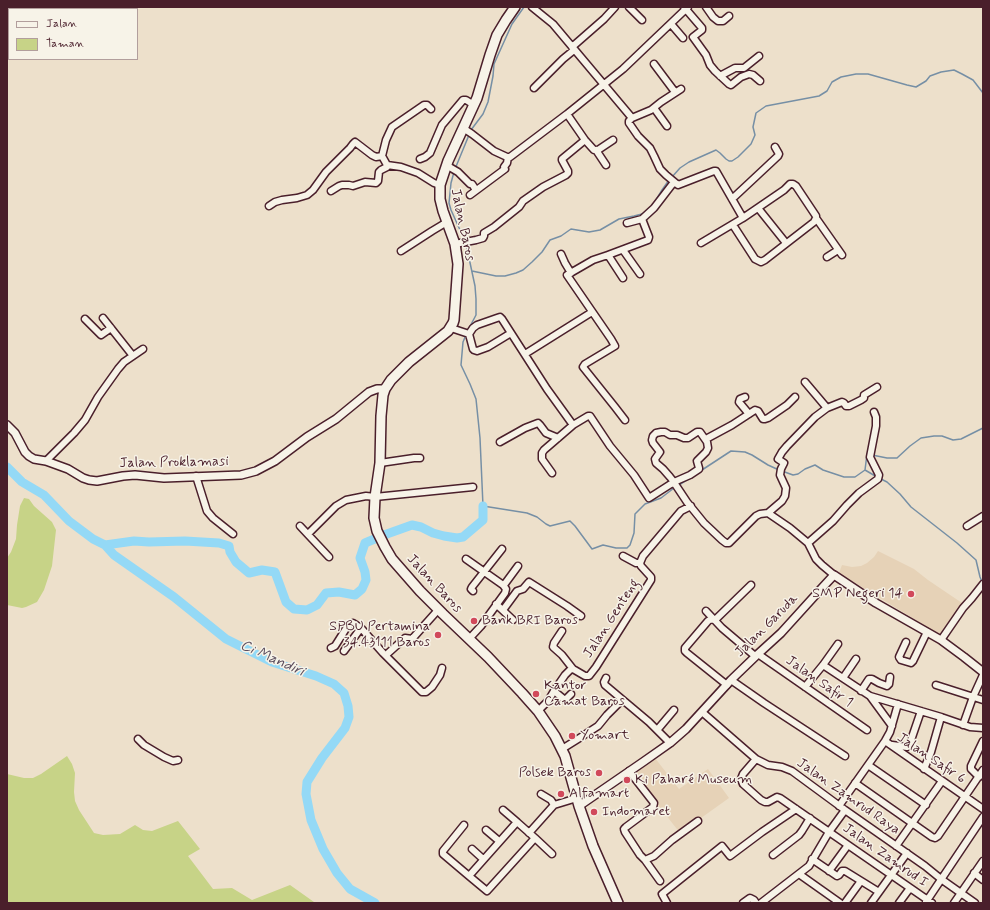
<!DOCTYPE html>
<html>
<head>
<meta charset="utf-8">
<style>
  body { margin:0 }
  #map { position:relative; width:990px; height:910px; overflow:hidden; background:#ede0cb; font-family:Mynerve,sans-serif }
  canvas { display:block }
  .frame { position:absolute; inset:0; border:8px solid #4a1f2b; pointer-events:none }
  .legend { position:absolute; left:8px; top:8px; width:130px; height:52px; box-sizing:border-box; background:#f7f3e8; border:1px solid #b29e9c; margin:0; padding:5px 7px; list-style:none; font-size:12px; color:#4a1f2b }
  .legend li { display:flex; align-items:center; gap:8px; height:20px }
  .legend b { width:20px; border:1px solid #b29e9c }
</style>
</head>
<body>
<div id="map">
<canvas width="990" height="910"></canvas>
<div class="frame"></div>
<ul class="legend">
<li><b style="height:5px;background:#f7f3e8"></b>Jalan</li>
<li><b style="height:11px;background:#c7d387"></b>Taman</li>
</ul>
</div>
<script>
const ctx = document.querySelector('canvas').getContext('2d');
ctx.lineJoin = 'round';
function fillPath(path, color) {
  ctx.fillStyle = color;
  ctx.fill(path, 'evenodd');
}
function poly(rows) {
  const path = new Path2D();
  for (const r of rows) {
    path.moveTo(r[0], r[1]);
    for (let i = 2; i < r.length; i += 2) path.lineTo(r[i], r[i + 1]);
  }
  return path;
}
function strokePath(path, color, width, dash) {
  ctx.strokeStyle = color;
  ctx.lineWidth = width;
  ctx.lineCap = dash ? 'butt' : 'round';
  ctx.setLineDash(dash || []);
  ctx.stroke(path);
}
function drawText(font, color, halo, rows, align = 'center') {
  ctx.font = font + ' Mynerve,sans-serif';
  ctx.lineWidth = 3;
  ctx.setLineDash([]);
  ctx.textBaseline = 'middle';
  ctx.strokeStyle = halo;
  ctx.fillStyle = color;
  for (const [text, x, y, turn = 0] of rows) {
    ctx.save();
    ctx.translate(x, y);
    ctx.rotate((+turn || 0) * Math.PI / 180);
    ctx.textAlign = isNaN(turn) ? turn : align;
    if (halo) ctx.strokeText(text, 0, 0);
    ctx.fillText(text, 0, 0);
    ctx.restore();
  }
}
const built = poly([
  [878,551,914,569,928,580,962,603,942,636,839,573,842,565,852,567,861,566,867,563,874,557],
  [655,758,679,789,708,769,729,798,680,833,633,773]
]);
const green = poly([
  [24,498,29,499,34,506,52,522,56,530,52,566,44,590,37,602,26,607,22,608,7,605,7,558,11,552,16,539,17,525,20,506],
  [67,756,72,764,75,773,74,792,75,801,79,810,94,833,103,835,120,834,135,825,143,830,152,831,178,821,200,849,188,856,213,889,232,888,252,900,290,885,314,902,313,903,7,903,7,774,24,778,33,778,41,774]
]);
const stream = poly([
  [471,130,483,114,488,102,493,76,494,64,512,24,524,7],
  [455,169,469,135],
  [454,172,451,183,449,203,451,210,465,241],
  [672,177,680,168,689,162,716,150,720,153,726,159,729,161,732,161,738,157,751,144,755,135,753,127,756,113,766,106,819,96,827,91,832,82,841,77,856,74,868,74,907,85,916,87,926,81,930,76,941,72,954,70,962,74,973,80,983,93],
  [653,205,662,190,669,180],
  [466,244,475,286,476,299,476,315,467,332],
  [472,271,496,276,505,276,516,273,523,270,532,262,542,252,550,240,561,236,571,229,589,232,600,230,619,219,634,216,642,214,650,208],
  [466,335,463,342,461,365,470,384,476,399,480,438,483,506,527,513,537,517,546,524,550,526,570,521,575,526,592,549,603,545,616,548,627,548,630,545,634,533,635,514,645,504,661,498,674,488],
  [872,455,887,458,897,458,910,446,921,438,934,436,942,436,953,440,961,439,983,428],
  [865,470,877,477],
  [782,471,793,475,798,474,805,469,815,465,823,470,844,477,855,477,865,470,867,454,868,454],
  [881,479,887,482,900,494,911,507,957,543,976,560,980,577,982,582],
  [679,485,731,451,745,452,752,455,768,465,779,470]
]);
const river = poly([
  [7,467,22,482,44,495,69,521,93,539,105,545,114,555,174,597,226,639,272,662,316,676,334,684,344,693,348,706,349,717,345,728,322,758,307,782,306,794,311,820,323,849,337,873,350,889,375,903],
  [105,545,134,541,149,542,185,541,219,543,229,546,230,552,236,562,249,573,262,570,275,572,286,602,294,609,307,610,317,605,326,593,339,592,355,595,362,589,366,580,365,572,360,558,365,543,384,535,412,525,421,527,433,533,444,536,457,538,463,537,483,520,483,506]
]);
const minor = poly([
  [532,7,553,24,632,118],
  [629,7,642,20],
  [684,7,702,28,702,30,693,37,706,55,710,65,715,71,729,84,731,85,741,77,749,74,753,75,760,81],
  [706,7,713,17,718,21,723,21,729,16],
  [671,24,683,38],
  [572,47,604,19,615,7],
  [654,64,675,92],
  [720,76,735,68,744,68,759,56],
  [534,88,563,59,574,50],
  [681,89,661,102,651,110,632,118,629,121,629,123,638,136,650,148,654,156,660,169,666,175,678,185,714,171,716,171,743,218,784,190,790,184,793,184,796,186,816,216,816,218,814,222,765,260,761,262,755,259,733,225],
  [654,108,667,126],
  [567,114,585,140,594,150,598,150,613,140],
  [463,128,472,134,494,151,507,157,510,157,567,114,623,69,688,7],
  [596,150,606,165],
  [382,156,386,140,392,127,424,105,427,105,431,109],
  [420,159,425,157,430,153,442,125,463,100,466,100,474,105],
  [446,165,458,172,470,184,472,184,476,190],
  [331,191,339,186,342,185,349,185,353,186,365,182,376,183,378,181,379,172,381,170,387,167,387,165],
  [470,195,505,169,504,167,507,163,508,157],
  [732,199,778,156,779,154,775,147],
  [269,206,275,202,282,200,297,198,307,195,313,190,326,172,350,148,353,144,355,142,372,155,376,157,382,156,387,165,401,167,418,173,434,183,440,185],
  [758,208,786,243],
  [816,218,842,255],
  [627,223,642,219,654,208,674,182],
  [701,243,743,218],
  [455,244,476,240,483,238,484,236,484,233,494,227,519,207,523,201,543,187,566,175,568,173,568,171,562,160,562,159,585,140],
  [623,250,640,274],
  [401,251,432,231,447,222],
  [561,254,565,263,571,273],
  [608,255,593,260,567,275,611,339,615,346,585,364,583,367,615,407,625,420],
  [827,257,838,250],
  [623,278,608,255,648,240,649,237,642,219],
  [103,318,133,356],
  [85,319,101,335,111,328],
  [451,328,469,334,473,328,477,325,497,318,500,317,502,319,547,389,573,425,544,450,542,453,542,459,552,473],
  [469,334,473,349,474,350,477,351,488,347,511,333],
  [525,354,592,312],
  [805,382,827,408],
  [745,397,740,399,739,402,749,414],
  [573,425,588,416,590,416,610,446,634,475,649,498,674,482,690,475,699,469,699,468,697,461,706,452,708,448,707,442,700,432,697,432,688,438,684,438,677,435,670,435,665,432,661,432,656,433,653,436,652,440,653,443,660,452,655,459,656,463,663,469,670,477,674,482,675,484,687,502,704,523,722,540,726,543,729,543,756,516,760,514,768,513,790,528,808,543,816,559,822,565,834,575],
  [706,439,732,425,755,410,758,411,763,419,765,419,768,418,787,405,795,397],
  [500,442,525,428,538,423,540,425,546,433,558,438],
  [46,461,74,433,85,420,98,397,118,369,124,362,143,349],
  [380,463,414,458,420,458],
  [196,476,207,511,213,518,233,534],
  [768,513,782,501,785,496,786,488,780,475,781,469,784,463,778,459,782,452,787,446,815,417,827,408,842,402,844,403,846,406,849,406,861,400,864,398,864,395,877,387],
  [300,526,329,557],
  [967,526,983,516],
  [308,534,336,506,346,500,366,496,375,497,473,487],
  [808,543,833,521,847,505,859,493,878,479,879,475,870,457,876,426,876,417,874,412],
  [623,556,636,563,640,563],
  [466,559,503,585,506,589,505,593,481,626,469,639],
  [640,563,643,556,681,511,691,506],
  [504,585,518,566],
  [473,591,471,589,472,587,502,549],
  [496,604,513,620],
  [503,610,517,591,523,589,529,582,567,606,581,616],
  [706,611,722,628,755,656],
  [562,631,554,643,553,647,562,655,573,669,585,676,589,676,596,667,651,580,651,577,641,566,640,563],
  [941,640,963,608,972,598,983,584],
  [906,642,899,657,901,660,911,663,913,661,927,632],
  [331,648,335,646,347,627,353,623,361,628,383,653,422,692,426,692,432,687,440,675,442,668],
  [344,651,361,628],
  [758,654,867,730],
  [386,655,405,638,412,639,438,610],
  [823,665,870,696,941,717,970,727,983,728],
  [606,678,604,682,605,685,649,722,670,743],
  [843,678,856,659],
  [731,680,764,703,845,756],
  [727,685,687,653,685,651,685,648,708,621,711,619,715,620,751,585],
  [936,685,983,700],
  [805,687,823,665,838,644],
  [554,691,565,700,571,694],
  [861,691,869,679,872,679,879,683,887,686,889,684,890,677],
  [870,696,892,726],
  [538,711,548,701,554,691,565,675,570,670,573,669],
  [702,712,756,759,768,765,782,767,792,771,845,810,925,866,941,879,975,903],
  [963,725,973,697,983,675],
  [658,729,674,710],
  [138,739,144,745,164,757,173,761,178,760],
  [885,741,983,809],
  [892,745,907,747,909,746,921,711],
  [562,749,578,739,598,726,607,715,622,700],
  [756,759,743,774,741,779,743,784,761,800,765,802,768,802,777,797,780,798,932,903],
  [868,765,926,805],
  [924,769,931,752,941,717],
  [629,771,654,803,653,807,626,827,624,829,625,832,640,855,645,860,654,856,672,840,698,821],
  [979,777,971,769,971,766,983,741],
  [855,783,932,837,935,838,938,836,983,770],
  [541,794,551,800,554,805],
  [839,806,885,741,890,732,898,704],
  [503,810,517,822],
  [464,825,443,851,443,854,469,876,487,891,535,838,517,822,469,876],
  [486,830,499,841],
  [529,833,554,805,577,798],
  [535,838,552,854],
  [896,846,942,781],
  [472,849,483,859],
  [773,855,799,835,802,831,810,818],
  [812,859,837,876,839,875,842,871,845,871,879,892],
  [645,860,660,881],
  [829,871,848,845],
  [974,873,983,880],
  [799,874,840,903],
  [926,902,983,817],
  [667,903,662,894,722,846,730,856,762,832,796,809],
  [743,903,750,898,754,900,756,903],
  [761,903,809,866,829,832,845,810],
  [845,903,861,881],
  [871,903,907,853],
  [899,903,910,888],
  [954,903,983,861]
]);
const tertiary = poly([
  [7,425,15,433,25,452,29,456,34,459,46,461,68,469,83,478,89,480,97,481,123,476,135,475,164,478,241,475,256,471,275,461,307,437,336,419,369,392,377,389,385,389],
  [579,806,643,762,670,743,686,729,731,680,758,654,781,633,820,590,834,575,876,603,941,640,964,657,983,672]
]);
const primary = poly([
  [515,7,506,20,497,35,490,55,477,98,448,161,440,185,440,199,443,211,455,244,458,264,454,320,453,323,448,331,409,362,391,380,385,389,383,395,381,416,380,463,375,497,374,518,377,531,385,547,392,559,420,591,443,614,488,657,522,693,538,711,555,736,565,756,579,806,593,846,618,903]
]);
const markers = [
  [911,594,4,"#d1495b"],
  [474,621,4,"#d1495b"],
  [438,635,4,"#d1495b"],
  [536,694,4,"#d1495b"],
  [572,736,4,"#d1495b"],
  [599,773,4,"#d1495b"],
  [627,780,4,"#d1495b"],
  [561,794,4,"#d1495b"],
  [594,812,4,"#d1495b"]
];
const streetNames = [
  ["Jalan Baros",462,225,78],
  ["Jalan Proklamasi",174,463,-1],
  ["Jalan Baros",434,584,47],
  ["Jalan Genteng",612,619,-57],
  ["Jalan Garuda",767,626,-45],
  ["Jalan Safir 1",819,682,35],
  ["Jalan Safir 6",931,759,34],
  ["Jalan Zamrud Raya",848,797,35],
  ["Jalan Zamrud I",885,856,35]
];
const poiNames = [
  ["SMP Negeri 14",903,594,"right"],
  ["Bank BRI Baros",482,621],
  ["SPBU Pertamina",430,627,"right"],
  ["34.43111 Baros",430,643,"right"],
  ["Kantor",544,686],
  ["Camat Baros",544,702],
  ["Yomart",580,736],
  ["Polsek Baros",591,773,"right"],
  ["Ki Paharé Museum",635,780],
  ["Alfamart",569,794],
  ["Indomaret",602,812]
];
const waterNames = [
  ["Ci Mandiri",272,659,24]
];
fillPath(built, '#e6d2b7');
fillPath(green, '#c7d387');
strokePath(stream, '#768fa5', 1.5);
strokePath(river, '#94d9f6', 9);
strokePath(minor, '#4a1f2b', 9);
strokePath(tertiary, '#4a1f2b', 10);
strokePath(primary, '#4a1f2b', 12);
strokePath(minor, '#f7f3e8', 6);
strokePath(tertiary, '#f7f3e8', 7);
strokePath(primary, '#f7f3e8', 9);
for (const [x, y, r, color] of markers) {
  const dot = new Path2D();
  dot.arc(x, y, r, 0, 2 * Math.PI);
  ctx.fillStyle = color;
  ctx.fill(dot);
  strokePath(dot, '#f7f3e8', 1.5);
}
drawText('14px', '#4a1f2b', '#f7f3e8', streetNames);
drawText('14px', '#4a1f2b', '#f7f3e8', poiNames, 'left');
drawText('italic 15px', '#5c4e5e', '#f7f3e8', waterNames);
</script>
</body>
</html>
